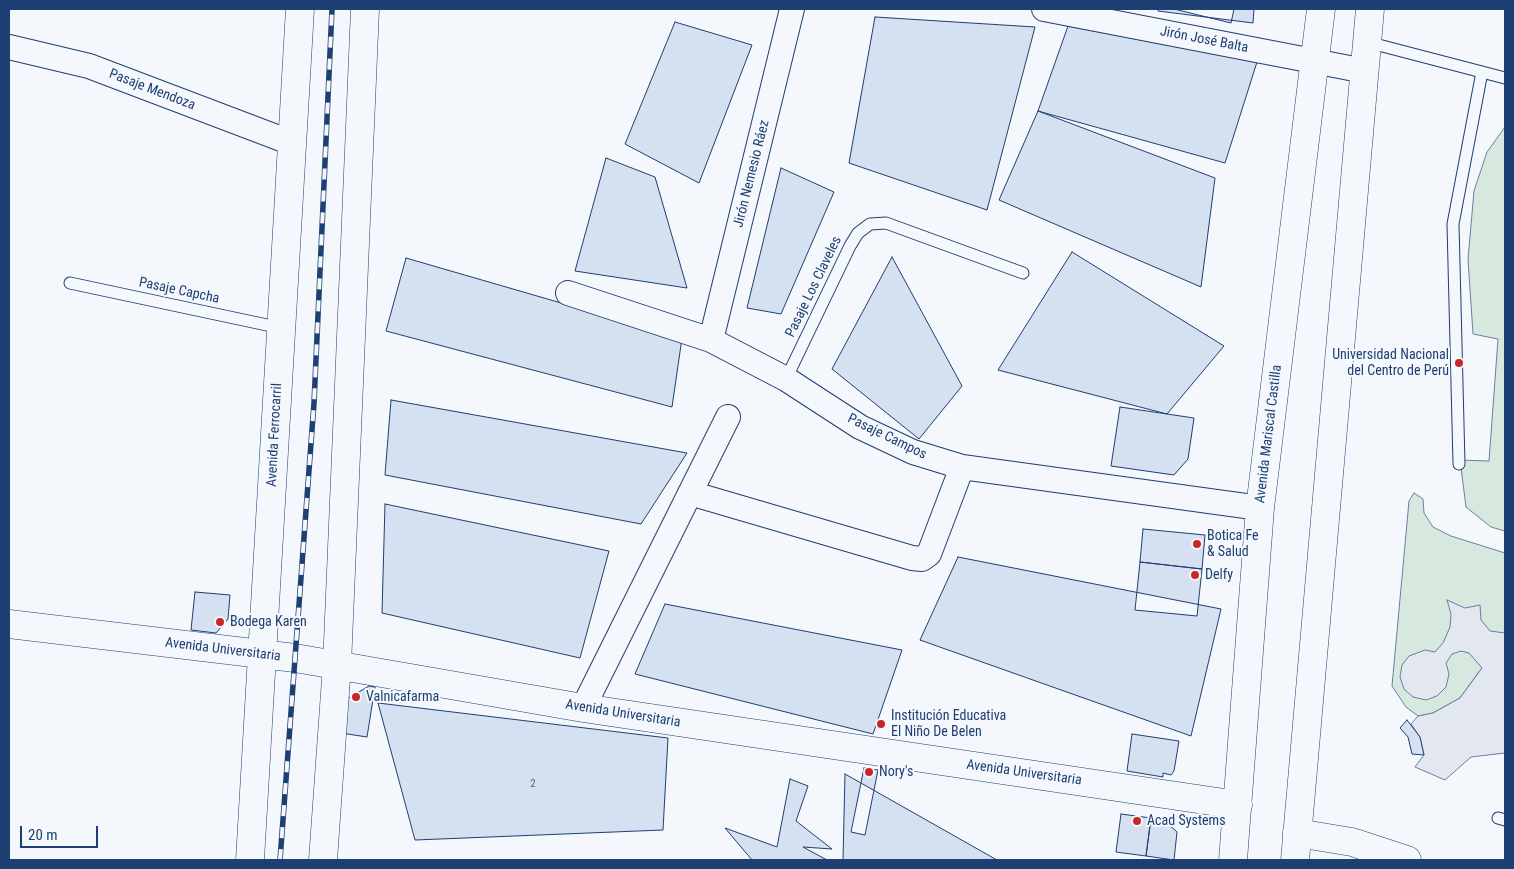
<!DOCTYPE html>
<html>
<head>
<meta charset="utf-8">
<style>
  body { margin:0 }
  #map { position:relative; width:1514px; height:869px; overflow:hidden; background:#f4f7fb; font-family:"Roboto Condensed",sans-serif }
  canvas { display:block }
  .frame { position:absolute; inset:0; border:10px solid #1d3f73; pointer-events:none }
  .scale { position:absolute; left:20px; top:826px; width:78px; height:22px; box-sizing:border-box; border:2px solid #1d3f73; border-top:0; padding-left:6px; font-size:15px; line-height:18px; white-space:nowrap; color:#1d3f73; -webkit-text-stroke:4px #f4f7fb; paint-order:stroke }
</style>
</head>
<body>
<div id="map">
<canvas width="1514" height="869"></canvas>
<div class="frame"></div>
<div class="scale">20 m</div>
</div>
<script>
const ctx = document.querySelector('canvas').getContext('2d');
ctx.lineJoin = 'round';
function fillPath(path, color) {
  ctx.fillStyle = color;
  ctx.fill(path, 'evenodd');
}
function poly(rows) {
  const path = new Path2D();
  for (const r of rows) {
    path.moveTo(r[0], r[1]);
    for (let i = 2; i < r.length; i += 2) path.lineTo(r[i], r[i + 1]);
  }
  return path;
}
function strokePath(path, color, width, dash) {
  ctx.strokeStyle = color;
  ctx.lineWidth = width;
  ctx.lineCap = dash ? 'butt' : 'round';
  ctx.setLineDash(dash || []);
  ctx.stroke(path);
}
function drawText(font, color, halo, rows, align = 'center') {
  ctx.font = font + ' "Roboto Condensed",sans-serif';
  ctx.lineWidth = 4;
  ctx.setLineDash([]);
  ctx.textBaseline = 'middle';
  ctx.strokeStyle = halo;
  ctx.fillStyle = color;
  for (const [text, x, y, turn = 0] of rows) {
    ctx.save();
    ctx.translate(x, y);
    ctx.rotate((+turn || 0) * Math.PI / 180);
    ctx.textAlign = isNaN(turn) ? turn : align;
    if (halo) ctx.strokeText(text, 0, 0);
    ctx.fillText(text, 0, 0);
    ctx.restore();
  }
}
const green = poly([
  [1505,127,1505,531,1491,527,1466,507,1460,460,1489,461,1498,339,1473,334,1468,259,1474,191,1487,152,1505,127],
  [1414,493,1423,499,1424,513,1433,527,1451,536,1505,553,1505,642,1478,673,1460,698,1433,713,1418,716,1406,707,1392,686,1409,501,1414,493]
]);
const parking = poly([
  [1447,600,1465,608,1480,605,1481,620,1490,631,1505,633,1505,753,1471,757,1445,780,1415,767,1424,755,1420,737,1411,724,1418,716,1433,713,1460,698,1482,668,1469,653,1461,651,1452,654,1446,663,1449,674,1446,687,1437,696,1426,700,1413,697,1404,689,1400,677,1402,665,1409,656,1425,650,1435,652,1443,643,1450,627,1451,614,1447,600]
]);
const building = poly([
  [1158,9,1254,9,1253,23,1158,11,1158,9],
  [1174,9,1234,9,1231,23,1174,9],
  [875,17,1035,27,987,210,849,163,875,17],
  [675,22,752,45,699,183,625,144,675,22],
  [1068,26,1257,62,1225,163,1038,111,1068,26],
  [1038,111,1215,178,1201,287,999,200,1038,111],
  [606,158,655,177,687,288,575,271,606,158],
  [781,168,834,192,781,314,747,308,781,168],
  [1072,252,1224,346,1167,414,998,370,1072,252],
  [892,257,962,386,919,439,832,369,892,257],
  [406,258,682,338,672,407,386,331,406,258],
  [391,400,687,453,641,524,385,475,391,400],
  [1120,407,1194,418,1188,459,1174,475,1111,466,1120,407],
  [385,504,609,551,580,658,382,613,385,504],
  [1143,529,1205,535,1202,569,1140,562,1143,529],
  [958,557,1221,609,1191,736,920,640,958,557],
  [1140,562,1202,569,1197,616,1135,610,1140,562],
  [195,592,230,595,228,619,216,633,191,630,195,592],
  [665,604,902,650,873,734,635,674,665,604],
  [369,686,375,687,367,737,341,733,347,699,369,686],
  [378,703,668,738,663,830,415,840,378,703],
  [1407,720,1420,737,1424,755,1412,754,1408,737,1400,728,1407,720],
  [1132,734,1179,741,1174,771,1171,775,1163,773,1163,777,1127,771,1132,734],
  [864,768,878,770,865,835,851,832,864,768],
  [845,774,997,860,843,860,845,774],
  [790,779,808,786,796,821,832,849,803,847,827,860,752,860,725,828,777,847,790,779],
  [1121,814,1151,818,1146,856,1116,852,1121,814],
  [1151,818,1164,820,1177,832,1174,860,1146,856,1151,818]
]);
const lane = poly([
  [1367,42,1505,78],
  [70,283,281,328],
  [786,379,850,246,858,233,870,224,886,223,1023,273],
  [1459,464,1453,224,1482,72],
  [1498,818,1505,820]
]);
const street = poly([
  [1044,9,1365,71],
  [9,47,89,66,292,143],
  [568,293,711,340,786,379,860,427,913,452,962,467,1260,508],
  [711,340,792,9],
  [690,493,912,558,922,559,929,554,962,467],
  [583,708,728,417]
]);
const secondary = poly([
  [9,624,295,658,583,708,1238,805],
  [1297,833,1352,842,1407,860],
  [250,860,300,9],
  [323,860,337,665,365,9]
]);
const highway = poly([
  [1233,860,1260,508,1321,9],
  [1295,860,1370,9]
]);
const rail = poly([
  [280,860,314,403,332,9]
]);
const markers = [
  [1459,363,5,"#c62828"],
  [1197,544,5,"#c62828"],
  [1195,575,5,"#c62828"],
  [220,622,5,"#c62828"],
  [356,697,5,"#c62828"],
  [881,724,5,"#c62828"],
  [869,772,5,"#c62828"],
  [1137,821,5,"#c62828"]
];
const numberNames = [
  ["2",533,784]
];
const streetNames = [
  ["Jirón José Balta",1204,40,11],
  ["Pasaje Mendoza",152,90,21],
  ["Jirón Nemesio Ráez",752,174,-76],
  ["Pasaje Los Claveles",814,287,-64],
  ["Pasaje Capcha",179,291,12],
  ["Avenida Mariscal Castilla",1269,434,-83],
  ["Avenida Ferrocarril",275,435,-87],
  ["Pasaje Campos",887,437,26],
  ["Avenida Universitaria",223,650,7],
  ["Avenida Universitaria",623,714,9],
  ["Avenida Universitaria",1024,773,8]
];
const poiNames = [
  ["Universidad Nacional",1449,355,"right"],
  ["del Centro de Perú",1449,371,"right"],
  ["Botica Fe",1207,536],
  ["& Salud",1207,552],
  ["Delfy",1205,575],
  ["Bodega Karen",230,622],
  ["Valnicafarma",366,697],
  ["Institución Educativa",891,716],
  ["El Niño De Belen",891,732],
  ["Nory's",879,772],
  ["Acad Systems",1147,821]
];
fillPath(green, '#d7e8df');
strokePath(green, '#687fa3', 1);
fillPath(parking, '#e3e8f0');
strokePath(parking, '#687fa3', 1);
fillPath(building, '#d5e0f0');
strokePath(building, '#1d3f73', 1);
strokePath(lane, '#1d3f73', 13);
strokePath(street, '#1d3f73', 26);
strokePath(secondary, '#1d3f73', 29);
strokePath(highway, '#1d3f73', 29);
strokePath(lane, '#f4f7fb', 11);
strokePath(street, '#f4f7fb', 24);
strokePath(secondary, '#f4f7fb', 28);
strokePath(highway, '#f4f7fb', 28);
strokePath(rail, '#1d3f73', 5.5);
strokePath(rail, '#f4f7fb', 4, [11]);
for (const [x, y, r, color] of markers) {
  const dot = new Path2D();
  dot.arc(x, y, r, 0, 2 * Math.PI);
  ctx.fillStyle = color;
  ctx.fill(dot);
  strokePath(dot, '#f4f7fb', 2);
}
drawText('11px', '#4b6792', null, numberNames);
drawText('14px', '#1d3f73', '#f4f7fb', streetNames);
drawText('14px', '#1d3f73', '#f4f7fb', poiNames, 'left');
</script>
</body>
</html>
